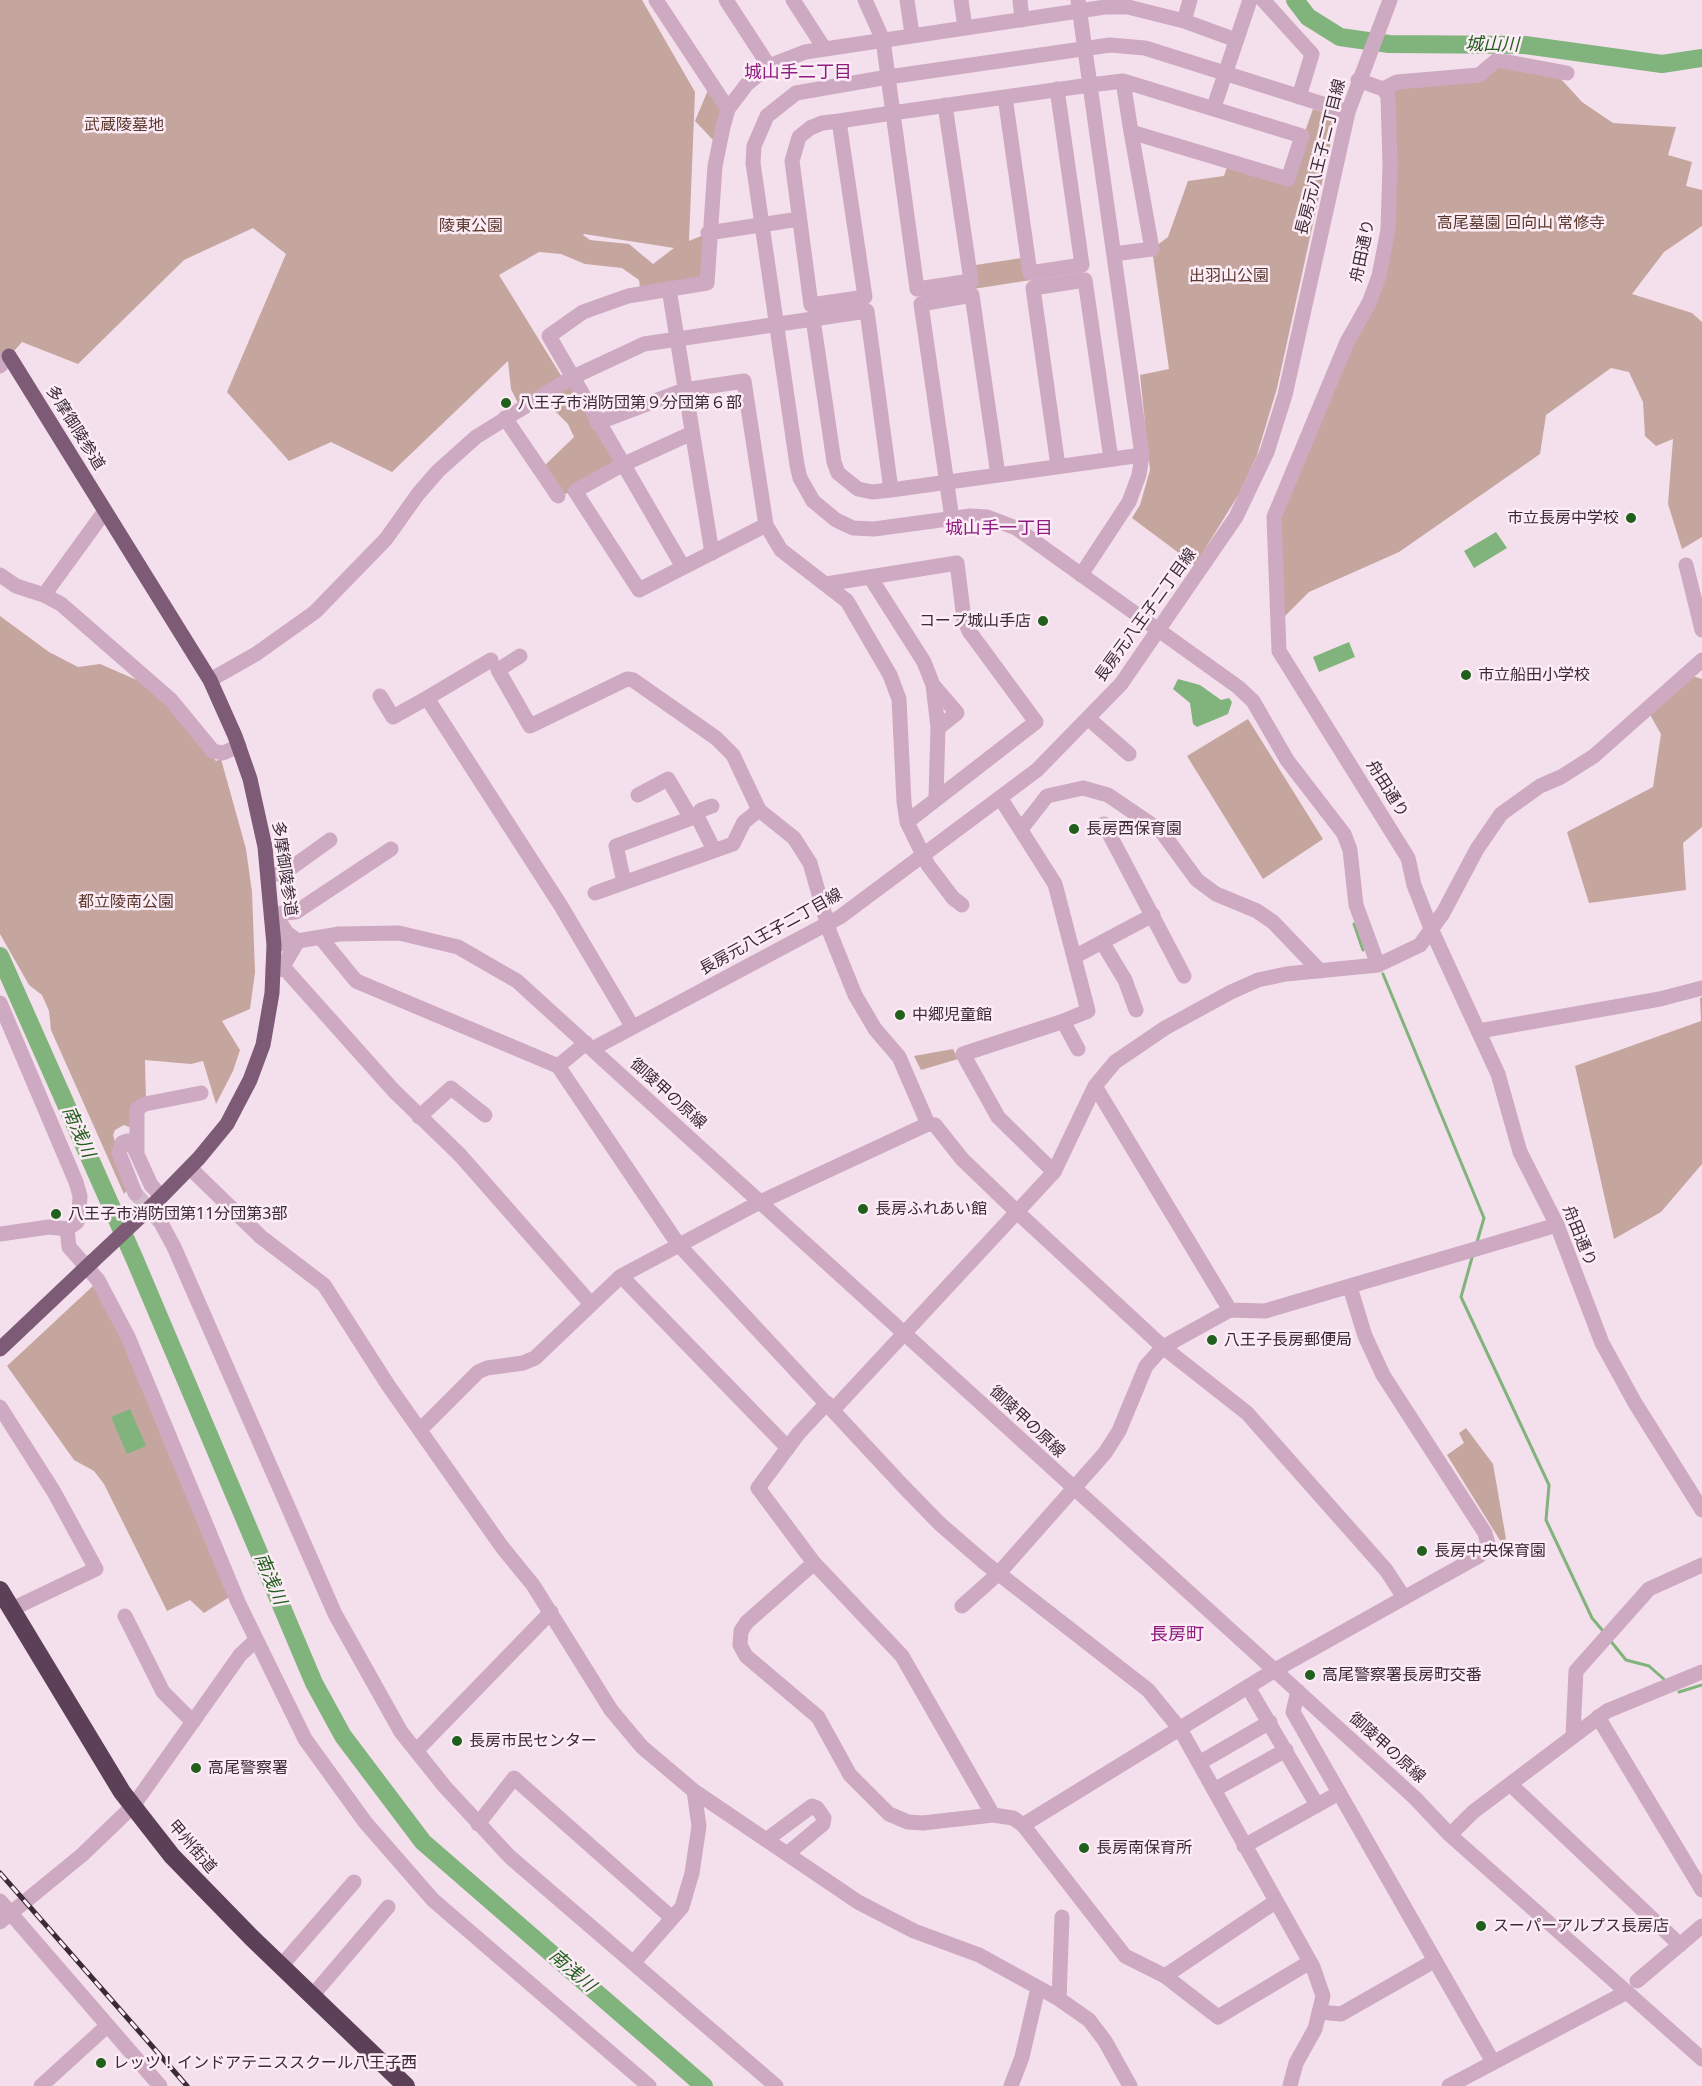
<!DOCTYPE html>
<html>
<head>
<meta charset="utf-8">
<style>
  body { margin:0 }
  canvas { display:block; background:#f4dfec }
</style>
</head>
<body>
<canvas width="1702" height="2086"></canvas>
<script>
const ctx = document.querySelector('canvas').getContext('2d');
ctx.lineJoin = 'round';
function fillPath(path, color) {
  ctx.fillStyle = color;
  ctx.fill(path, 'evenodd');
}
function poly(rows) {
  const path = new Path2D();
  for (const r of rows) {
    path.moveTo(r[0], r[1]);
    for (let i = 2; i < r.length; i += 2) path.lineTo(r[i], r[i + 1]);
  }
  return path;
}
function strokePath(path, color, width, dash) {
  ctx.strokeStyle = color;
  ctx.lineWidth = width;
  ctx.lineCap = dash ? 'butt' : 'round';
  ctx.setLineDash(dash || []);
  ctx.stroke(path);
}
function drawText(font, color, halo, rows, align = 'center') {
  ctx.font = font + ' "Noto Sans","Noto Sans JP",sans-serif';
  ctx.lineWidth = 5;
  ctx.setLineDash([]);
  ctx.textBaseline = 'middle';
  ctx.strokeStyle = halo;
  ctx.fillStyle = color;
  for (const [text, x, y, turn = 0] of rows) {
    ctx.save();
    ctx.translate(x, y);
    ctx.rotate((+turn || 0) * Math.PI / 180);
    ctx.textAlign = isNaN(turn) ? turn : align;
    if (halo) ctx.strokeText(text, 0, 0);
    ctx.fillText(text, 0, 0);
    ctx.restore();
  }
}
const green = poly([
  [0,0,642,0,695,92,689,241,708,233,707,283,641,294,639,280,622,268,585,264,561,254,539,252,499,275,562,377,518,403,511,389,508,361,392,472,331,442,289,461,227,392,286,254,253,228,184,260,78,364,22,342,0,367],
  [583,235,584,234,674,248,653,264,629,244,590,240],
  [1500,63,1551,68,1582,102,1613,123,1676,127,1668,155,1692,162,1686,186,1702,190,1702,226,1664,252,1632,294,1692,313,1702,322,1702,537,1682,549,1668,504,1673,439,1656,446,1645,436,1643,402,1629,372,1611,368,1546,415,1540,454,1399,552,1309,592,1276,625,1274,517,1379,276,1390,86],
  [708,90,723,112,714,141,695,121],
  [1313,109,1329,114,1334,128,1277,388,1257,455,1239,494,1195,565,1132,518,1140,505,1150,470,1140,375,1169,369,1152,249,1168,237,1188,181,1224,176,1229,161,1288,179],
  [1028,257,1031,280,973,289,969,266],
  [575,384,622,465,575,491,558,496,540,470,574,437,568,424,545,401],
  [0,616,49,652,78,667,100,664,146,684,169,705,216,761,221,759,246,849,252,892,255,972,250,1009,222,1021,240,1050,233,1071,216,1104,203,1061,191,1064,145,1060,146,1101,134,1129,124,1125,115,1130,113,1135,129,1188,124,1194,51,1030,49,1011,42,995,29,985,0,934],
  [1680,672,1702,679,1702,827,1683,843,1686,890,1589,903,1567,832,1653,787,1661,734,1645,706],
  [1248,719,1323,839,1263,879,1187,756],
  [1702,997,1702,1164,1661,1212,1614,1239,1575,1066,1701,1021,1700,998],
  [953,1049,958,1059,921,1070,914,1056],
  [94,1285,119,1329,231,1596,204,1613,190,1600,167,1611,104,1484,94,1471,74,1460,7,1366],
  [1466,1428,1493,1464,1506,1539,1501,1542,1447,1455,1464,1443,1459,1433]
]);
const water = poly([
  [1496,532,1507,548,1474,568,1464,551],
  [1349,642,1355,657,1319,672,1313,657],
  [1178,679,1200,685,1221,700,1229,698,1232,702,1228,714,1197,727,1193,724,1190,703,1173,689],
  [130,1409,146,1446,127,1454,111,1417]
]);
const stream = poly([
  [1354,924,1363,950],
  [1383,974,1484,1218,1477,1242],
  [1473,1254,1461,1297,1549,1485,1546,1520,1592,1618,1603,1631],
  [1609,1639,1626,1660,1649,1666,1666,1681],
  [1679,1692,1702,1685]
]);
const river = poly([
  [1295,0,1308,17,1340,37,1389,44,1525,45,1662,64,1702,58],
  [0,956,135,1260,314,1683,343,1736,423,1842,704,2086]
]);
const minorTunnel = poly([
  [135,1193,161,1223]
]);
const minor = poly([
  [656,0,728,109],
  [726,0,769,66],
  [793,0,824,48],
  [865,0,883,40,917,289,971,281,945,105],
  [907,0,912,34],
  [961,0,965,27],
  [1020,0,1022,20],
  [1078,0,1142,455,1139,475,1129,502,1081,575],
  [1263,0,1312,54,1299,97],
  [1184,21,1190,0],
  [1358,80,1383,89,1388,96,1390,165,1388,230,1379,276,1369,303,1347,342,1274,517,1279,651,1408,858,1414,885,1432,931,1498,1074,1520,1152,1557,1225,1602,1343,1635,1403,1702,1510],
  [1383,89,1397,82,1479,75,1497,60,1567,73],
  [1005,97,1030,273,1082,265,1057,89],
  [1214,107,1250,0],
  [1348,112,1145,48,1110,45,888,77,796,93,767,116,754,146,753,163,797,465,800,478,813,501,836,520,853,528,874,529,970,516,987,517,1016,528,1238,687,1253,701,1287,760,1344,834,1350,850,1356,905,1378,965],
  [839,121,865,297,811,305,792,161,799,137,810,128,822,123,839,121,892,113,1090,85,1123,81,1131,132,1288,179,1302,136,1123,81],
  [708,233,799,219],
  [1114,254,1152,249,1131,132],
  [669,289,712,553],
  [813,319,834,462,838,473,858,489,872,492,891,490,1142,455],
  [0,366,9,356],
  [505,418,558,496],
  [597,423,684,390,744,381,766,525,781,550,847,601,890,675,899,699,904,802,907,822,928,865,953,898,962,905],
  [692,433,622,465,575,491,639,590,766,525],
  [1058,466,1033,288,1085,280,1111,459],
  [952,519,921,304,972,295,998,475],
  [1686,565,1702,630],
  [683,567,549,336,583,312,628,296,707,283,715,166,723,127,728,109,747,84,769,66,805,52,1105,7,1128,7,1184,21,1236,40],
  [0,575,16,586,44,595,61,604,171,700,213,751,223,753,239,746],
  [870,577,924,662,933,685,938,728,936,797],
  [826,584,957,563,964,619,969,631,1036,722,907,822],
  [44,595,105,511],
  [520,656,498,670,530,726,627,679,633,680,716,738,733,755,759,810,794,838,810,863,830,933,855,995,875,1029,899,1057,928,1124],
  [210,680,256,654,315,612,386,539,418,494,438,471,476,437,571,378,644,344,867,311,891,490],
  [933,685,957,713,938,728],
  [380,696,393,717,427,698,561,906,632,1026],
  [427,698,491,660],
  [1089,719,1129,754],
  [638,795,668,779,691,818],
  [1001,799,1055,884,1088,1011,1061,1022,963,1054,998,1117,1054,1172],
  [697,816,701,810,712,806],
  [1104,824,1184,976],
  [1022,828,1047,796,1083,788,1108,795,1161,831,1197,880,1216,894,1257,911,1273,922,1320,971],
  [269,875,284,873,330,840],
  [624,882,616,846,697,816,714,850],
  [595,893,733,844,744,822,759,810],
  [320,937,356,981,558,1066,678,1244,902,1485,940,1524,985,1563,1148,1690,1180,1729,1313,1967,1323,1996,1315,2029,1296,2063,1290,2086],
  [1102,942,1125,980,1136,1010],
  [274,945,339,934,399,933,458,947,517,981,1415,1798,1450,1835,1702,2059],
  [1074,957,1153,915],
  [273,968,286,970,394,1091,460,1155,591,1304],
  [282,968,298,941,287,933,274,914,296,912,391,849],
  [0,1003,76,1182,80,1196,79,1212,77,1222,67,1229,69,1247,98,1280,128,1337,238,1602,305,1739,365,1822,433,1900,649,2086],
  [1063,1021,1078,1049],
  [1479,1031,1660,999,1702,988],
  [592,1049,840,917,1037,770,1121,684,1236,517,1267,452,1285,395,1348,112,1390,0],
  [558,1066,586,1043],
  [1095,1086,1230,1310],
  [419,1117,451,1088,485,1115],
  [137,1152,137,1109,145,1104,201,1093],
  [190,1168,261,1237,324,1285,388,1385,502,1547,533,1585,611,1710,642,1747,694,1791,858,1902,914,1931,979,1955,1059,1999,1089,2020,1105,2041,1130,2086],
  [135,1193,119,1153,122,1143,127,1141,131,1141,151,1185,161,1196],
  [161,1223,174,1247,335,1614,401,1732,445,1787,510,1857,776,2086],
  [0,1234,49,1227,67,1229],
  [621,1276,788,1448],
  [827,1403,798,1434,758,1488,814,1563,902,1656,993,1815],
  [0,1407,54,1492,96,1569,12,1609],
  [833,1410,1054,1172,1095,1086,1115,1062,1165,1028,1231,992,1258,980,1286,974,1378,965,1420,945,1443,913,1477,849,1501,814,1540,786,1561,777,1594,756,1702,660],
  [420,1430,478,1372,487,1368,523,1363,535,1358,621,1276,760,1202,928,1124,935,1125,962,1159,1016,1211,1163,1347,1247,1413,1386,1570,1403,1596],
  [814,1563,747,1622,741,1631,740,1645,746,1656,818,1717,850,1775,889,1814,908,1822,923,1823,993,1815,1013,1818,1023,1825,1125,1956,1165,1976,1218,2017,1310,1962],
  [962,1606,999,1573,1105,1453,1119,1431,1146,1366,1163,1347,1230,1310,1265,1311,1557,1225],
  [125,1616,163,1692,193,1722],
  [1248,1687,1317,1805],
  [1298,1691,1293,1712,1493,2062],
  [1598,1717,1702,1890],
  [1573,1735,1576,1671,1649,1589,1702,1565],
  [416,1751,551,1612],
  [1199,1763,1270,1722],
  [1510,1784,1680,1945],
  [1214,1790,1286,1750],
  [478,1824,514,1778,672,1918],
  [1023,1825,1275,1670,1479,1556,1488,1544,1485,1533,1383,1375,1365,1336,1350,1287],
  [1450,1835,1473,1812,1607,1711,1702,1672],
  [766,1840,812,1806,817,1808,824,1818,823,1824,787,1854],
  [1244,1846,1339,1793],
  [0,1901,160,2086],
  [0,1922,82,1855,133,1806,221,1682,240,1655,256,1640],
  [633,1963,682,1907,692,1873,699,1826,694,1791],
  [281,1966,354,1882],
  [1165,1976,1275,1902],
  [1637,1981,1702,1926],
  [312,1996,388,1907],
  [1059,1999,1062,1917],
  [1319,2012,1341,2014,1434,1961],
  [41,2086,107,2026],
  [1011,2086,1022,2057,1038,1988],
  [1449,2086,1627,1992]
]);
const major = poly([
  [9,356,210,680,235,736,250,779,265,847,274,945,272,993,263,1045,250,1080,227,1124,199,1158,157,1201],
  [0,1349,93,1261]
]);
const highway = poly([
  [0,1590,122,1792,172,1856,252,1938,406,2086]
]);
const rail = poly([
  [0,1873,187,2086]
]);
const majorBridge = poly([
  [93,1261,157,1201]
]);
const markers = [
  [506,403,6,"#205f1c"],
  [1631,518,6,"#205f1c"],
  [1043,621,6,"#205f1c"],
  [1466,675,6,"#205f1c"],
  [1074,829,6,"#205f1c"],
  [900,1015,6,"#205f1c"],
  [863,1209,6,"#205f1c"],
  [56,1214,6,"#205f1c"],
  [1212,1340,6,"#205f1c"],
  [1422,1551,6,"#205f1c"],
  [1310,1675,6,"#205f1c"],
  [457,1741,6,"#205f1c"],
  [196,1768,6,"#205f1c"],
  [1084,1848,6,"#205f1c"],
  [1481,1926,6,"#205f1c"],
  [101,2063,6,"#205f1c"]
];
const parkNames = [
  ["武蔵陵墓地",124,125],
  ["高尾墓園 回向山 常修寺",1521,223],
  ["陵東公園",471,226],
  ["出羽山公園",1229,276],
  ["都立陵南公園",126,902]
];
const streetNames = [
  ["長房元八王子二丁目線",1321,157,-76],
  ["舟田通り",1363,251,-78],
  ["多摩御陵参道",75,428,58],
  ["長房元八王子二丁目線",1146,615,-54],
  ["舟田通り",1387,789,58],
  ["多摩御陵参道",284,869,82],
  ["長房元八王子二丁目線",771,932,-29],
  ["御陵甲の原線",668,1094,42],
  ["舟田通り",1579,1236,68],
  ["御陵甲の原線",1027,1422,43],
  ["御陵甲の原線",1387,1748,42],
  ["甲州街道",192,1847,49]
];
const poiNames = [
  ["八王子市消防団第９分団第６部",518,403],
  ["市立長房中学校",1619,518,"right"],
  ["コープ城山手店",1031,621,"right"],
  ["市立船田小学校",1478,675],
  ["長房西保育園",1086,829],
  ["中郷児童館",912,1015],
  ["長房ふれあい館",875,1209],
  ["八王子市消防団第11分団第3部",68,1214],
  ["八王子長房郵便局",1224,1340],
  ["長房中央保育園",1434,1551],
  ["高尾警察署長房町交番",1322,1675],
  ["長房市民センター",469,1741],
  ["高尾警察署",208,1768],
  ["長房南保育所",1096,1848],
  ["スーパーアルプス長房店",1493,1926],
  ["レッツ！インドアテニススクール八王子西",113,2063]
];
const waterNames = [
  ["城山川",1492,45,1],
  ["南浅川",78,1132,66],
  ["南浅川",270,1579,67],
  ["南浅川",572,1971,41]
];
const neighbourhoodNames = [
  ["城山手二丁目",798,73],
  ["城山手一丁目",999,529],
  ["長房町",1177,1635]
];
fillPath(green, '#c5a69e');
fillPath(water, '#80b47c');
strokePath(stream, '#80b47c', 3);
strokePath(river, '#80b47c', 18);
strokePath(minorTunnel, '#cfbbc8', 15, [15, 8]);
strokePath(minor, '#ceaac2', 15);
strokePath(major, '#7d5a76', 15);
strokePath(highway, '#5c4057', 18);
strokePath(rail, '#3b2a37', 5);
strokePath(rail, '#fbecf5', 3, [9]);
strokePath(majorBridge, '#7d5a76', 15);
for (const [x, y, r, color] of markers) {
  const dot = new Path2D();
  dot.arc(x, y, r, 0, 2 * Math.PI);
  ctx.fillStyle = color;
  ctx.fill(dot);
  strokePath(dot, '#fbecf5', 2);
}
drawText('16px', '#5b372c', '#fbecf5', parkNames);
drawText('16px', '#3b2a37', '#fbecf5', streetNames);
drawText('16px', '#3b2a37', '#fbecf5', poiNames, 'left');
drawText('italic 18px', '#205f1c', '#fbecf5', waterNames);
drawText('18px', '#8f1d81', '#fbecf5', neighbourhoodNames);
</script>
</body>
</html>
